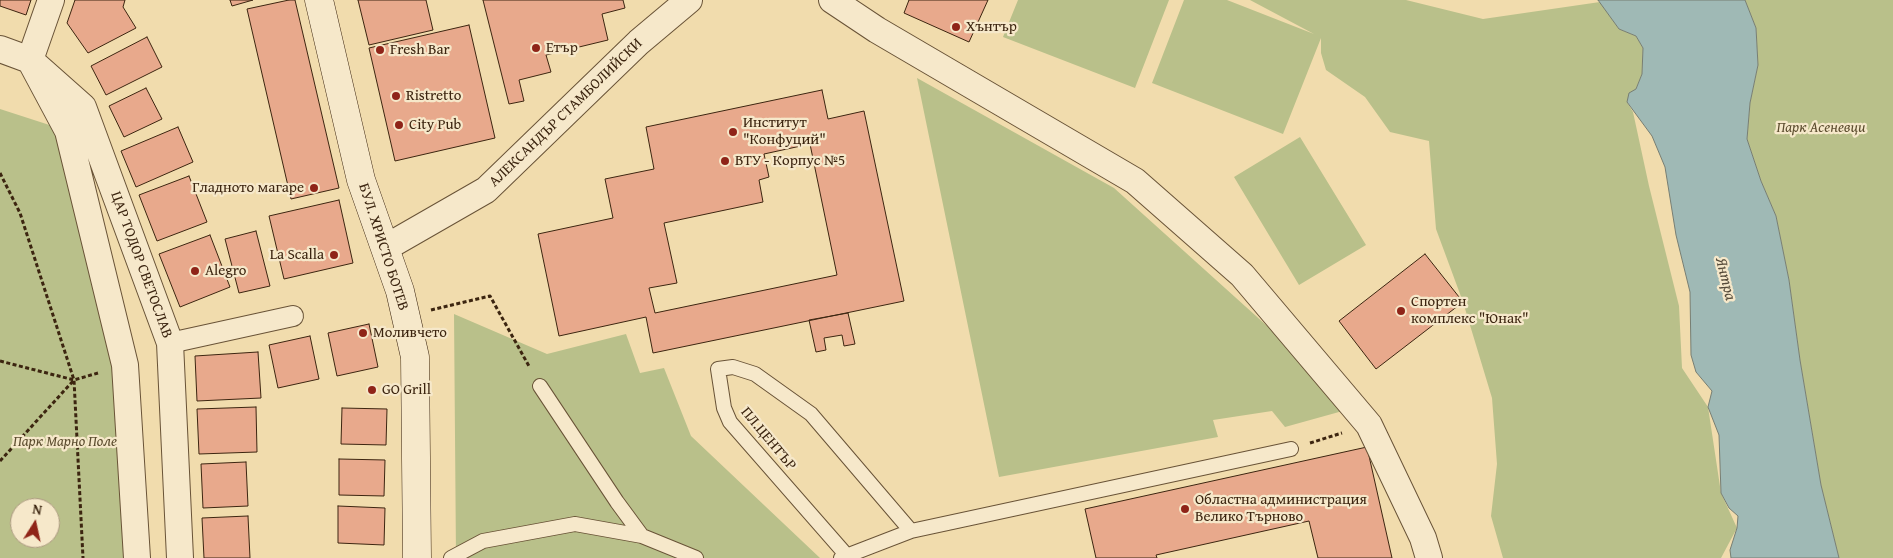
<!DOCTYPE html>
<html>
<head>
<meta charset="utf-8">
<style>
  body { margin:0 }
  #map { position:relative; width:1893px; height:558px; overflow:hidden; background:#f1dcad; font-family:"Gentium Book Plus",serif }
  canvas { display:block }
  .north { position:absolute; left:10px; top:498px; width:50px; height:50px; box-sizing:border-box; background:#f6e8ca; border:1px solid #ac9a80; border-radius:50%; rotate:10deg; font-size:14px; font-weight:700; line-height:20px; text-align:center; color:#3c2510 }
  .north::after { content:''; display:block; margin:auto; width:18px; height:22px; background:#8f2418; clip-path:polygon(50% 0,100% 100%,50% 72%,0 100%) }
</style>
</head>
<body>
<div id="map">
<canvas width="1893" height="558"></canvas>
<div class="north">N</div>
</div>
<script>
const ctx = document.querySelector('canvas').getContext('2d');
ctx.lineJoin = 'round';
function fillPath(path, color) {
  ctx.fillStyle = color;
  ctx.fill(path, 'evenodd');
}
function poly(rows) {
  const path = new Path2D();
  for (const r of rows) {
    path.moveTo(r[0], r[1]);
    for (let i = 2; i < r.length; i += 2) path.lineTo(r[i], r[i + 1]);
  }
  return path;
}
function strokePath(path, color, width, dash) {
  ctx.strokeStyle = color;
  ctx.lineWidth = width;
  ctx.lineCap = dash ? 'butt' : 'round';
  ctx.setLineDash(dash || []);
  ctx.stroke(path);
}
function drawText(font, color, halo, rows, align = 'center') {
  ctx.font = font + ' "Gentium Book Plus",serif';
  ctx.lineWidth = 4.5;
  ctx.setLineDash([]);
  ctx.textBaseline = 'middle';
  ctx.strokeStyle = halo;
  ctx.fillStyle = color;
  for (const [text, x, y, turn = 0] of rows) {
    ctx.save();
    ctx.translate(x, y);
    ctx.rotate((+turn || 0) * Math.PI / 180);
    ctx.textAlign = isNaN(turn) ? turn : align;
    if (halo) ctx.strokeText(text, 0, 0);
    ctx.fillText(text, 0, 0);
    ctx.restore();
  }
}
const green = poly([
  [1018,0,1169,0,1135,88,1003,37],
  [1184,0,1227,0,1314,34,1250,0,1406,0,1483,19,1600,2,1619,29,1636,36,1643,48,1642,74,1636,89,1627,102,1633,112,1649,186,1679,306,1682,368,1708,407,1721,493,1737,528,1721,558,1503,558,1491,516,1497,464,1492,398,1463,302,1436,229,1429,141,1390,132,1365,97,1326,70,1321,53,1321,38,1283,134,1152,83],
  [1745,0,1893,0,1893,558,1839,558,1821,485,1800,360,1789,280,1776,216,1761,181,1747,139,1750,103,1758,65,1756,28],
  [917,78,1114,188,1357,407,1285,427,1272,411,1213,420,1218,437,999,477],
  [0,109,68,131,125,365,137,558,0,558],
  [20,508,50,508,50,538,20,538],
  [1300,137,1366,245,1299,285,1234,177],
  [454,314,547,354,626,334,640,373,664,368,691,436,820,558,456,558]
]);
const water = poly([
  [1598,0,1745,0,1756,28,1758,65,1750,103,1747,139,1761,181,1776,216,1789,280,1800,360,1821,485,1839,558,1731,558,1730,550,1737,528,1738,516,1729,508,1721,493,1719,435,1708,407,1712,391,1696,372,1691,355,1690,292,1676,235,1665,167,1652,136,1627,102,1629,93,1636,89,1642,74,1643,48,1636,36,1619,29,1598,0]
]);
const building = poly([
  [0,0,31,0,26,15,0,6,0,0],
  [75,0,125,0,123,7,136,28,88,53,67,23,75,0],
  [230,0,253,0,232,6,230,0],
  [289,0,295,0,339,188,291,199,247,9,289,0],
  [358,0,426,0,433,30,369,45,358,0],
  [483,0,623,0,625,8,602,14,608,40,546,55,551,72,519,80,524,101,509,104,483,0],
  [909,0,988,0,969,42,904,13,909,0],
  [469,25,495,138,395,161,369,48,469,25],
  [147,37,162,67,106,95,91,66,147,37],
  [146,88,162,119,124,137,109,106,146,88],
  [822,90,828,119,864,111,904,301,653,353,646,317,559,336,538,234,613,218,605,179,654,169,646,127,822,90],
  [810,144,837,275,655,313,649,288,677,283,664,223,763,202,759,180,769,177,764,154,810,144],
  [178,127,193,162,136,187,121,151,178,127],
  [189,176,207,222,157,241,139,195,189,176],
  [339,200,353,263,284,279,269,216,339,200],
  [256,231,270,286,239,293,225,239,256,231],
  [210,235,230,287,180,307,159,254,210,235],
  [1425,254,1463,302,1376,369,1339,321,1425,254],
  [848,313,855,344,844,346,842,335,824,338,826,350,816,352,809,320,848,313],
  [369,324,378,367,337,376,328,333,369,324],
  [310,336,319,379,278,388,269,345,310,336],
  [258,352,261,398,197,401,195,356,258,352],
  [256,407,257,452,199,454,197,409,256,407],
  [342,408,387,409,386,445,341,444,342,408],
  [1367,447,1392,558,1318,558,1309,521,1156,555,1157,558,1096,558,1085,509,1367,447],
  [339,459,385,460,384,496,339,495,339,459],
  [246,462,248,506,203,508,201,464,246,462],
  [338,506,385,508,384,545,338,543,338,506],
  [248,516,250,558,204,558,202,518,248,516]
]);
const path = poly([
  [0,173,20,213,74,380,83,558],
  [431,310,490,296,530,368],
  [0,361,74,380,98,373],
  [1310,443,1342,433],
  [0,461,74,380]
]);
const service = poly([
  [540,386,617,502,642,536],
  [451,558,483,541,575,524,642,536,696,558],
  [841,558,911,531,1291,449],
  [849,558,730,422,724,408,718,369,733,367,755,374,811,414,911,531]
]);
const pedestrian = poly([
  [170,343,293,316]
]);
const minor = poly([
  [51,0,30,60,68,131,125,365,137,558],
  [832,0,877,30,1135,181,1242,275,1369,425,1423,538,1429,558],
  [0,49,30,60,83,107,170,343,180,558],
  [385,248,486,190,639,42,689,0]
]);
const secondary = poly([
  [319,0,361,180,400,291,415,357,417,558]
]);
const markers = [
  [956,27,5,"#8f2418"],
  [536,48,5,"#8f2418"],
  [380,50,5,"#8f2418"],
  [396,96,5,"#8f2418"],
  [399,125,5,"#8f2418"],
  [733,132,5,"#8f2418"],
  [725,161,5,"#8f2418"],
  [314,188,5,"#8f2418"],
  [334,255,5,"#8f2418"],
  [195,271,5,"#8f2418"],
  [1401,311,5,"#8f2418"],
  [363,333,5,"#8f2418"],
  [372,390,5,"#8f2418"],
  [1185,509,5,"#8f2418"]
];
const poiNames = [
  ["Хънтър",966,27],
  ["Етър",546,48],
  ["Fresh Bar",390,50],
  ["Ristretto",406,96],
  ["Институт",743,123],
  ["\"Конфуций\"",743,140],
  ["City Pub",409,125],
  ["ВТУ - Корпус №5",735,161],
  ["Гладното магаре",304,188,"right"],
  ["La Scalla",324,255,"right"],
  ["Аlegro",205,271],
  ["Спортен",1411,302],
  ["комплекс \"Юнак\"",1411,319],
  ["Моливчето",373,333],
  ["GO Grill",382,390],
  ["Областна администрация",1195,500],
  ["Велико Търново",1195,517]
];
const streetNames = [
  ["АЛЕКСАНДЪР СТАМБОЛИЙСКИ",566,113,-44],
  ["БУЛ. ХРИСТО БОТЕВ",383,247,72],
  ["ЦАР ТОДОР СВЕТОСЛАВ",141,265,70],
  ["ПЛ.ЦЕНТЪР",768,439,50]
];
const parkNames = [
  ["Парк Асеневци",1821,128],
  ["Парк Марно Поле",65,442]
];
const waterNames = [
  ["Янтра",1725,279,76]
];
fillPath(green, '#b9c08a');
fillPath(water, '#9fb9b5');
strokePath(water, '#777e73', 1);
fillPath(building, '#e8a98c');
strokePath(building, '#3c2510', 1);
strokePath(service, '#695337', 16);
strokePath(pedestrian, '#695337', 22);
strokePath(minor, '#695337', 28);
strokePath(secondary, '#3c2510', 29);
strokePath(path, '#3c2510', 3, [4, 2.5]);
strokePath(service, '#f6e8ca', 14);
strokePath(pedestrian, '#f6e8ca', 20);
strokePath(minor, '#f6e8ca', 26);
strokePath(secondary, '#f6e8ca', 28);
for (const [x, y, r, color] of markers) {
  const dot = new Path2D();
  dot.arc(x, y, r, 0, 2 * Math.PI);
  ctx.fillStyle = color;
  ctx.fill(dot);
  strokePath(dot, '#f6e8ca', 2);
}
drawText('15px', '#3c2510', '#f6e8ca', poiNames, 'left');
drawText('15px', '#3c2510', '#f6e8ca', streetNames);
drawText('italic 15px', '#5b4c2e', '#f6e8ca', parkNames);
drawText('italic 16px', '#554a39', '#f6e8ca', waterNames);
</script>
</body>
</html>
